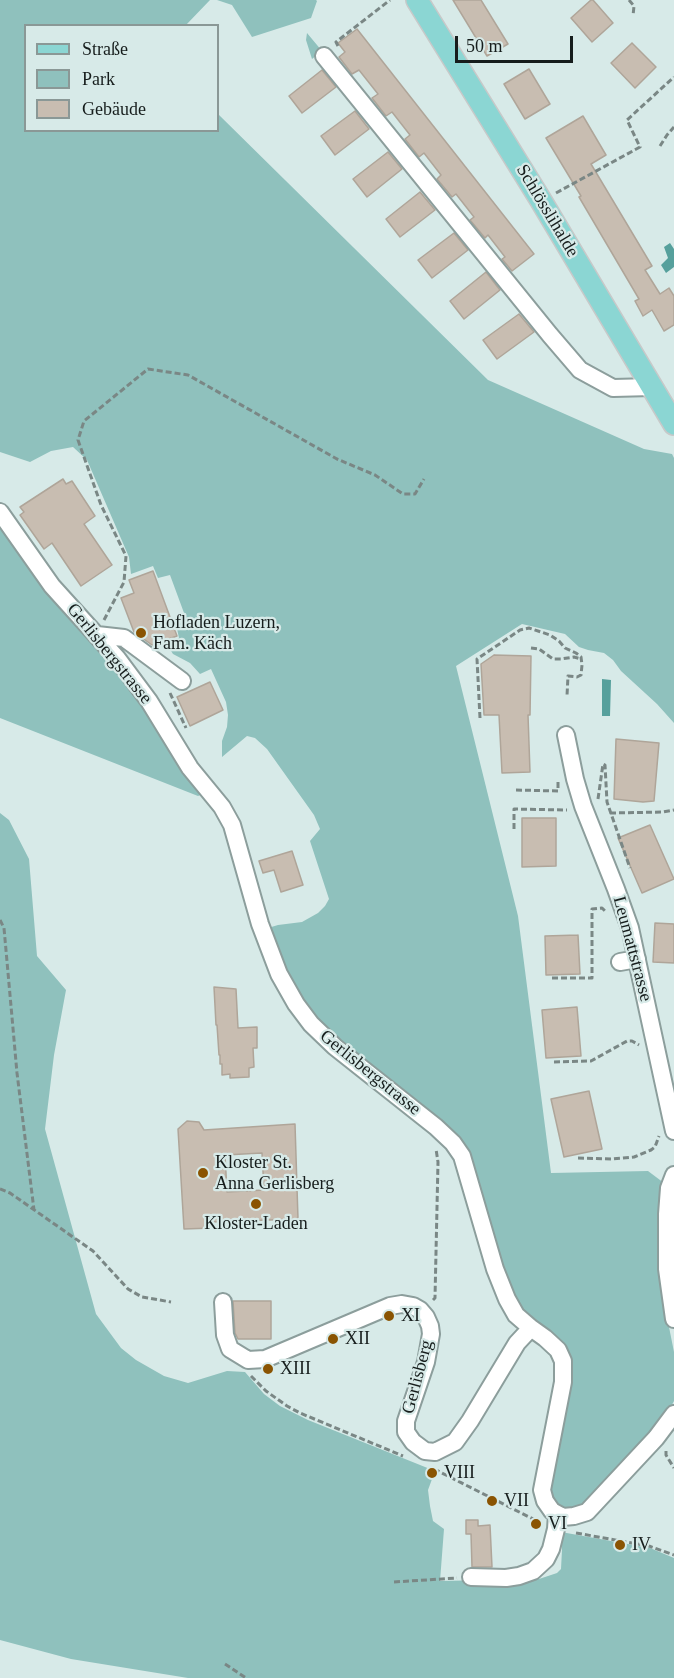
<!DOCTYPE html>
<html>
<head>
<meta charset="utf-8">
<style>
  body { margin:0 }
  #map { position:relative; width:674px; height:1678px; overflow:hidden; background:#d7eae8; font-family:Georgia,serif }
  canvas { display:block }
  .legend { position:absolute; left:24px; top:24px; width:195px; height:108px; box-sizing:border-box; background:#d7eae8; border:2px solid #8a9896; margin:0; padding:8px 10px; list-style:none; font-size:18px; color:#161d1c }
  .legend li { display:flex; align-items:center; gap:12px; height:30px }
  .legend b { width:30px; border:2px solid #8a9896 }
  .scale { position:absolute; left:455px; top:36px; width:118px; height:27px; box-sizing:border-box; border:3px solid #161d1c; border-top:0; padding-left:8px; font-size:18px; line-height:21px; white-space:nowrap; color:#161d1c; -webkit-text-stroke:4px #d7eae8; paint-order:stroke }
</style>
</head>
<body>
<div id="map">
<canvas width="674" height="1678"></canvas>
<ul class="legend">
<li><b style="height:8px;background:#8bd6d3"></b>Straße</li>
<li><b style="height:16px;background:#8fc1bd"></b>Park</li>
<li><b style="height:16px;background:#c8bdb1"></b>Gebäude</li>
</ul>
<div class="scale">50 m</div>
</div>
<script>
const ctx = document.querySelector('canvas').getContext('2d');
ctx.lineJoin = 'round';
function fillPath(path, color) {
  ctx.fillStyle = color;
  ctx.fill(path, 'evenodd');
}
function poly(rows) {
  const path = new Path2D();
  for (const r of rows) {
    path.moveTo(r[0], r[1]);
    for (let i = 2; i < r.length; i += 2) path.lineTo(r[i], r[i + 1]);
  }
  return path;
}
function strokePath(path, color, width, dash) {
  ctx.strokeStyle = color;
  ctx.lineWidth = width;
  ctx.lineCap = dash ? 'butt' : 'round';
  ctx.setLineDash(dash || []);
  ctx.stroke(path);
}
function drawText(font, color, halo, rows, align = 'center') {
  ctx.font = font + ' Georgia,serif';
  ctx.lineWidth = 4.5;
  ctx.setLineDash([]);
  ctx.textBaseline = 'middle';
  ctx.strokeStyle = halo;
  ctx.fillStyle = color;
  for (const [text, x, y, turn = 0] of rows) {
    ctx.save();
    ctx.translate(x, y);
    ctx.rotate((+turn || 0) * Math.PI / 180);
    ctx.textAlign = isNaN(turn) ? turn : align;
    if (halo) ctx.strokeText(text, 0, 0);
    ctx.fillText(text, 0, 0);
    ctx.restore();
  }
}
const green = poly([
  [0,0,210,0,186,25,26,26,26,130,218,130,218,114,488,380,644,449,672,454,674,458,674,723,657,704,621,671,613,660,604,653,588,650,579,647,565,634,522,624,456,666,518,916,551,1173,648,1171,664,1183,660,1199,658,1233,660,1282,674,1352,674,1401,668,1412,581,1508,564,1509,559,1506,552,1495,550,1486,569,1372,542,1331,518,1306,500,1261,482,1194,473,1165,326,1030,291,987,268,928,278,925,302,922,318,913,325,906,329,899,310,841,320,829,314,815,267,749,255,738,247,736,222,757,222,741,227,727,228,715,226,702,211,669,200,674,190,663,173,654,166,643,179,638,176,624,187,621,170,575,158,578,153,566,131,574,129,557,87,460,73,447,51,451,30,462,0,452],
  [217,0,316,0,317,1,311,18,252,37,232,5],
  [307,33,322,51,312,59,306,40],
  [0,519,101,647,205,793,198,796,0,718],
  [0,813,9,820,29,859,37,956,66,990,54,1055,45,1129,96,1314,121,1348,136,1360,164,1376,188,1383,227,1371,245,1372,264,1394,280,1406,308,1420,435,1471,428,1490,430,1506,433,1521,444,1529,440,1581,539,1579,557,1573,561,1569,562,1550,560,1533,561,1532,650,1548,674,1558,674,1678,188,1678,71,1659,0,1640]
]);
const water = poly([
  [670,243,674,249,674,267,666,273,661,265,668,258,664,247],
  [602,679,611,680,610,716,602,716]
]);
const building = poly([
  [453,0,481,0,508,44,487,56,453,0],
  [591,0,593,0,613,23,592,42,571,18,591,0],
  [357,29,534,254,512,271,502,259,505,257,488,235,485,238,470,220,474,217,456,194,452,197,437,179,441,175,424,153,419,157,405,139,410,135,392,112,386,116,372,98,378,94,359,70,352,74,339,57,345,52,338,43,357,29],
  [632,43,656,67,635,88,611,63,632,43],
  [529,69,550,104,525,119,504,84,529,69],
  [322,70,336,87,302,113,289,96,322,70],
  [355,111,369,129,335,155,321,136,355,111],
  [583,116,606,155,591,164,652,266,645,270,660,294,669,288,674,296,674,325,664,331,652,310,643,316,635,301,639,299,579,197,581,196,546,138,583,116],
  [388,152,402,169,367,197,353,179,388,152],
  [420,192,435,210,400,237,386,219,420,192],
  [454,233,468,250,432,278,418,260,454,233],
  [486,272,500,290,464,319,450,301,486,272],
  [519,314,534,332,497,359,483,340,519,314],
  [63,479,66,484,72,481,95,516,84,524,112,565,81,586,52,543,44,549,20,515,24,512,20,507,63,479],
  [153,571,177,636,152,645,134,632,121,598,134,593,129,580,153,571],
  [494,655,531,656,530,715,528,715,530,772,502,773,499,715,484,715,481,664,494,655],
  [210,682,223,710,190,726,177,697,210,682],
  [616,739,659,743,654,801,643,802,614,799,616,739],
  [522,818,556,818,556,866,522,867,522,818],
  [650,825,674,879,642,893,618,838,650,825],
  [292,851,303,885,281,892,274,870,263,873,259,861,292,851],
  [655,923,674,924,674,963,653,962,655,923],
  [578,935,580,974,546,975,545,936,578,935],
  [214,987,236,989,238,1028,257,1027,257,1048,253,1048,254,1067,249,1068,249,1077,230,1078,230,1074,222,1075,222,1064,220,1064,220,1055,219,1055,217,1025,216,1025,214,987],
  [577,1007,581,1056,546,1058,542,1010,577,1007],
  [589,1091,602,1149,564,1157,551,1099,589,1091],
  [187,1121,199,1122,204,1130,295,1124,298,1219,211,1222,212,1228,184,1229,178,1129,187,1121],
  [262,1153,264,1190,227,1192,225,1155,262,1153],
  [233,1301,271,1301,271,1339,238,1339,235,1333,233,1301],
  [466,1520,478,1520,478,1526,490,1525,492,1567,472,1567,471,1534,466,1534,466,1520]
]);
const path = poly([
  [629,0,634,6,633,16],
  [338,46,336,42,390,0],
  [660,146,667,135,674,127],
  [556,193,640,147,627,120,674,77],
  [104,620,124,582,126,556,101,505,78,440,84,421,148,369,188,375,337,459,375,475,403,494,415,494,424,479],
  [531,648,539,649,553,659,561,659,574,657,581,659],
  [170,693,186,728],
  [480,718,477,659,520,630,529,628,550,635,559,641,565,648,576,653,581,657,582,665,581,675,577,677,568,676,567,696],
  [516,790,558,791,558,781],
  [598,799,603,764,605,765,607,802,630,868],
  [610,813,663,812,674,810],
  [514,829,514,809,567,810],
  [0,920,4,928,17,1073,34,1210],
  [552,978,592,978,592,909,602,908,606,912],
  [554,1062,591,1061,627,1041,632,1041,639,1045],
  [578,1158,611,1159,634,1157,651,1150,655,1147,659,1136],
  [0,1189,10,1193,93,1251,128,1289,142,1297,171,1302],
  [433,1300,435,1298,438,1162,436,1149],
  [251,1376,266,1391,287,1406,300,1413,403,1456],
  [666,1451,666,1455,674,1468],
  [434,1469,541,1523],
  [576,1533,649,1546,674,1555],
  [394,1582,457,1578],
  [225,1664,246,1678]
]);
const minor = poly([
  [324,56,550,335,580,370,613,388,652,387],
  [0,512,52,586,117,658,149,701,190,768,222,807,232,825,260,924,279,974,296,1004,311,1024,335,1047,436,1127,453,1143,462,1156,495,1269,507,1299,516,1315,531,1328,545,1338,558,1350,563,1361,563,1382,542,1490,545,1501,552,1511,563,1517,574,1516,587,1512,656,1438,674,1414],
  [97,635,124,638,182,681],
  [566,735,575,779,583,806,616,889,630,928,674,1131],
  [620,962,637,959],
  [674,1175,669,1188,667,1214,667,1269,674,1319],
  [223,1302,225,1335,230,1349,248,1360,265,1359,390,1306,402,1304,413,1306,420,1310,426,1317,430,1326,431,1334,426,1362,406,1421,406,1432,413,1442,425,1451,435,1452,455,1442,470,1421,517,1343,531,1328],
  [471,1577,506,1578,519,1576,533,1571,546,1559,551,1549,556,1529,557,1514]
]);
const major = poly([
  [417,0,540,199,674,424]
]);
const markers = [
  [141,633,6,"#8a5402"],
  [203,1173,6,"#8a5402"],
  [256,1204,6,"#8a5402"],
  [389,1316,6,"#8a5402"],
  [333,1339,6,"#8a5402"],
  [268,1369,6,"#8a5402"],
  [432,1473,6,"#8a5402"],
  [492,1501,6,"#8a5402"],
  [536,1524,6,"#8a5402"],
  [620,1545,6,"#8a5402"]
];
const streetNames = [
  ["Schlösslihalde",547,211,59],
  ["Gerlisbergstrasse",109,654,51],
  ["Leumattstrasse",632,949,75],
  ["Gerlisbergstrasse",370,1073,39],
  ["Gerlisberg",418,1377,-75]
];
const poiNames = [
  ["Hofladen Luzern,",153,623],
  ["Fam. Käch",153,644],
  ["Kloster St.",215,1163],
  ["Anna Gerlisberg",215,1184],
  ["Kloster-Laden",256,1224,"center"],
  ["XI",401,1316],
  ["XII",345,1339],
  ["XIII",280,1369],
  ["VIII",444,1473],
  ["VII",504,1501],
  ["VI",548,1524],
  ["IV",632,1545]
];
fillPath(green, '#8fc1bd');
fillPath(water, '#56a09c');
fillPath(building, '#c8bdb1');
strokePath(building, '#afa599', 1.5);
strokePath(minor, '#8c9e9c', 20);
strokePath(major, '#c7c9c9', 24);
strokePath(path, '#7a8785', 3, [6, 3]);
strokePath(minor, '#fff', 16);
strokePath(major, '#8bd6d3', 21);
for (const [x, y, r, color] of markers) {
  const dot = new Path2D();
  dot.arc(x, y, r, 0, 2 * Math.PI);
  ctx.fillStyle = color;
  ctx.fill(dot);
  strokePath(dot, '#d7eae8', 2);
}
drawText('18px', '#161d1c', '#d7eae8', streetNames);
drawText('18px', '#161d1c', '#d7eae8', poiNames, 'left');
</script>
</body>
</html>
